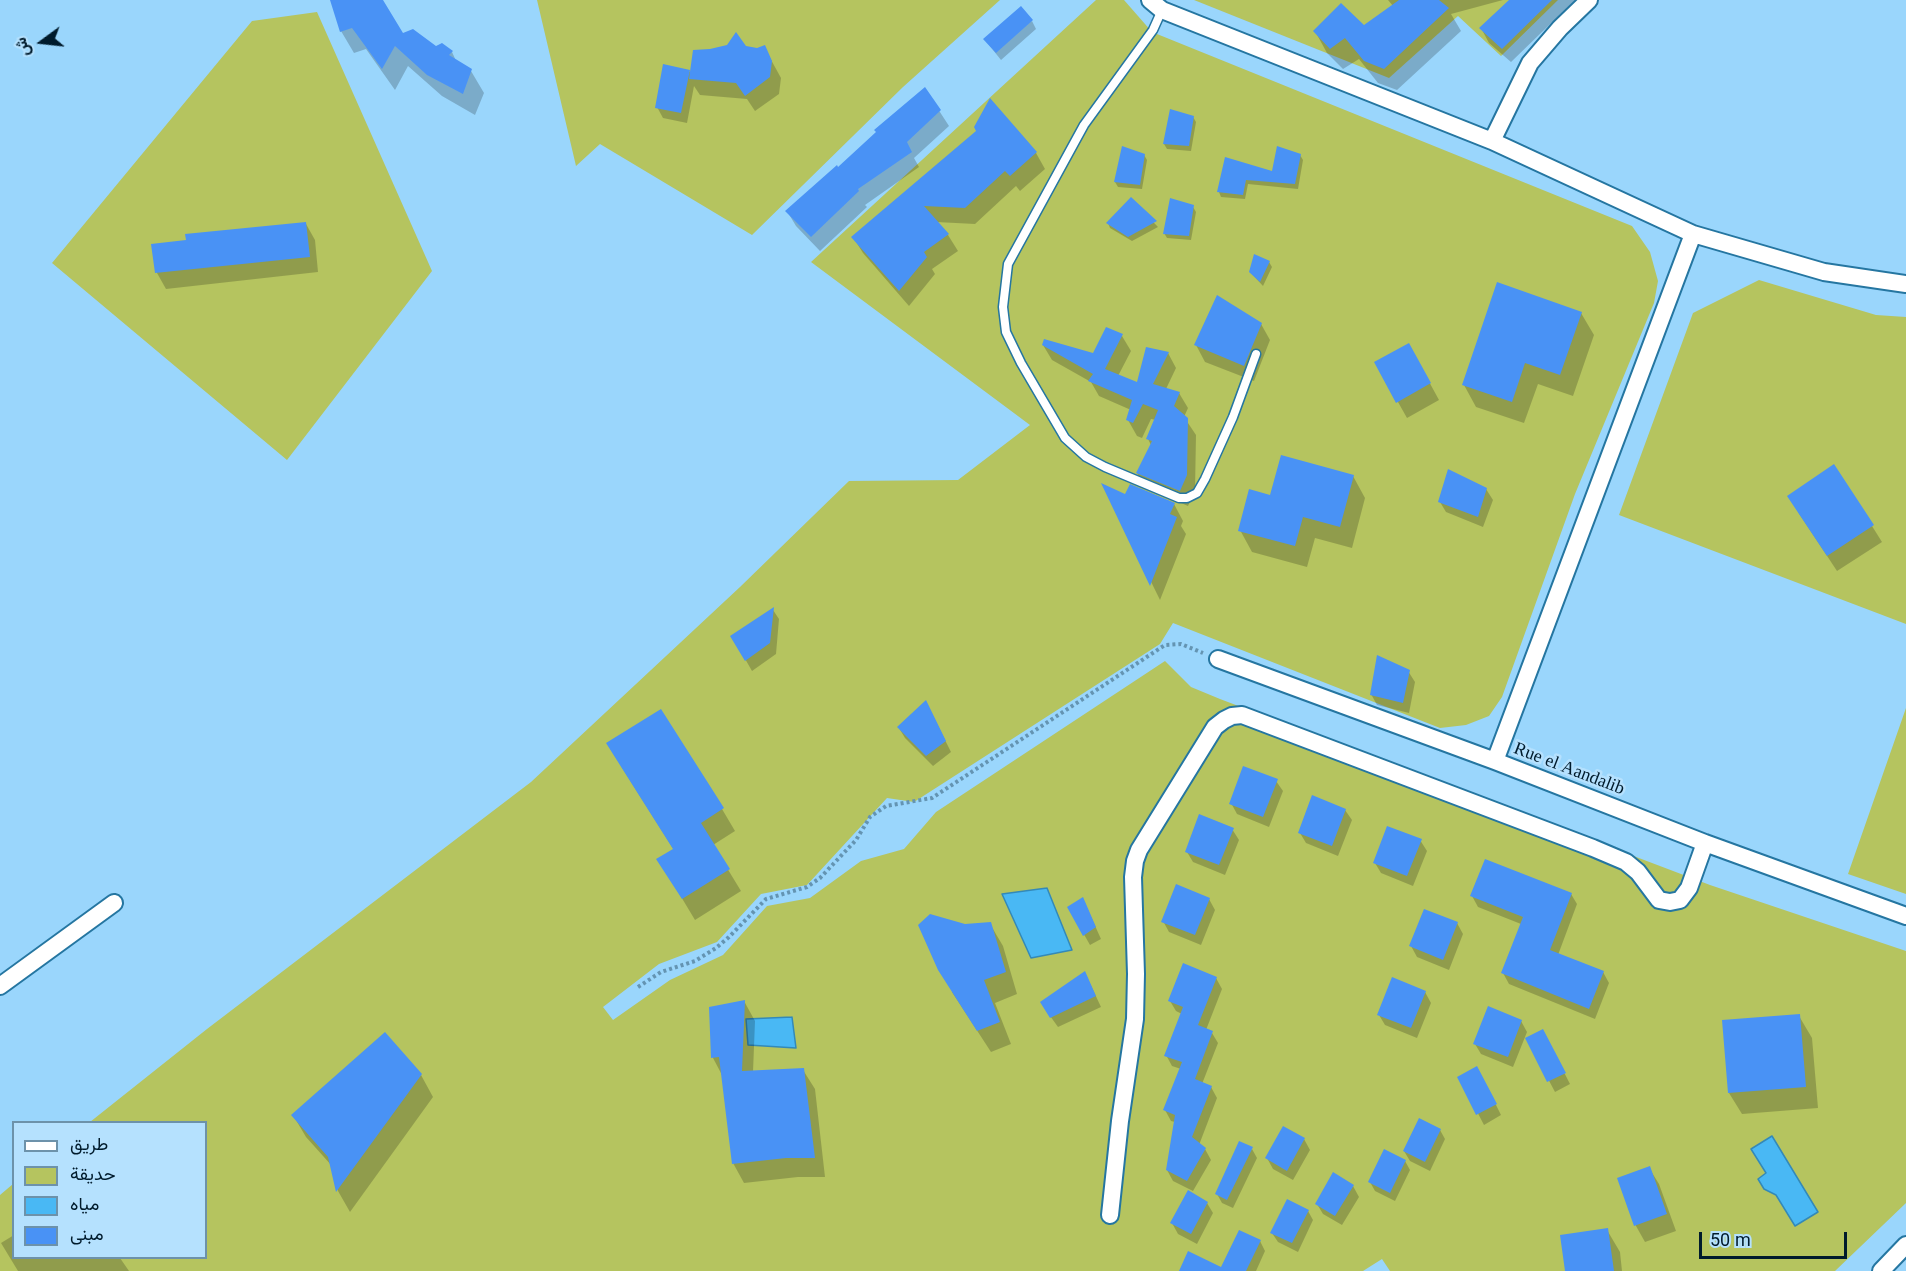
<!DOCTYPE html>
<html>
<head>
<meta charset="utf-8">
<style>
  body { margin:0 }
  #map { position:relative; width:1906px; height:1271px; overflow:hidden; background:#9ad6fc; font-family:Georgia,Vazirmatn,serif }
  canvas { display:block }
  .legend { position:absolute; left:12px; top:1121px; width:195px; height:138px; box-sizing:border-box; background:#b5e1fe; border:2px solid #6d92aa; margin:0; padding:8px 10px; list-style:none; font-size:18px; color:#001b2c }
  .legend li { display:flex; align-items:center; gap:12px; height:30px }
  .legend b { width:30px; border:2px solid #6d92aa }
  .north { position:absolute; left:12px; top:12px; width:60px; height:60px; -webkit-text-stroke:4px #b5e1fe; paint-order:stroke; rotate:255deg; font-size:16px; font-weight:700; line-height:24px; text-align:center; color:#001b2c }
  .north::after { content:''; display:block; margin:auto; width:21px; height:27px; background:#001b2c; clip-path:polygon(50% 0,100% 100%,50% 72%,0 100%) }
  .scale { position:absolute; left:1699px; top:1232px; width:148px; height:27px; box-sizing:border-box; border:3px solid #001b2c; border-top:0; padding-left:8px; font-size:18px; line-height:21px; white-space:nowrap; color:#001b2c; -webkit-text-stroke:4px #b5e1fe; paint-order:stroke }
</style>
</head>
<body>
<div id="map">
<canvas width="1906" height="1271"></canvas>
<ul class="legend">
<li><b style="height:8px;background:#fff"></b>طريق</li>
<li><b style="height:16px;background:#b5c45f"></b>حديقة</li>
<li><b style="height:16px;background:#49b8f4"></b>مياه</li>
<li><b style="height:16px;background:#4992f5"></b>مبنى</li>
</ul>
<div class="north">ش</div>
<div class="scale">50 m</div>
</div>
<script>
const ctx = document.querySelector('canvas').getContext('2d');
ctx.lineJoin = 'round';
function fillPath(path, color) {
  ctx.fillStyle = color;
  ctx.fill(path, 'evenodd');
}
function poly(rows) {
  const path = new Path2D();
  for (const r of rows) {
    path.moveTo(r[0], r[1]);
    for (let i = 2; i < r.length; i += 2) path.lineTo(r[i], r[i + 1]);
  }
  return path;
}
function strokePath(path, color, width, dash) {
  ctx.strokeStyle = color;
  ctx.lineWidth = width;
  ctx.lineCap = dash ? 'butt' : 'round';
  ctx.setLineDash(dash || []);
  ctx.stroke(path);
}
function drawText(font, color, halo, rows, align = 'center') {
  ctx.font = font + ' Georgia,serif';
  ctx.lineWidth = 5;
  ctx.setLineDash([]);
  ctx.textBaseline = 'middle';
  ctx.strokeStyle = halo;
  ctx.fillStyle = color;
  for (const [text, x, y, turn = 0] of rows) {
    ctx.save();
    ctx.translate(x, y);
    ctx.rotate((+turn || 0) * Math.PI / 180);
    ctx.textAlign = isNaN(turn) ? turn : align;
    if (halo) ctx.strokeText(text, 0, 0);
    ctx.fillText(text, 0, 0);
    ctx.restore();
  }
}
const green = poly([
  [537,0,1000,0,903,87,752,235,600,144,576,166],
  [1096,0,1124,0,1152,32,1632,226,1650,252,1658,281,1654,303,1575,494,1502,697,1489,716,1466,725,1440,728,1173,623,1160,644,914,802,887,798,807,885,761,894,717,942,659,964,603,1007,613,1020,670,980,723,955,767,906,810,898,861,861,904,849,936,812,1165,661,1191,687,1220,699,1710,885,1906,951,1906,1203,1835,1271,1390,1271,1382,1259,1363,1271,0,1271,0,1195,13,1184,14,1258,206,1258,206,1122,90,1122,207,1029,531,782,740,587,849,481,958,480,1030,425,811,262],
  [1194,0,1558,0,1501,56,1458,16,1389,78],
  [317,12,432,271,287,460,52,263,252,21],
  [1759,280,1876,315,1906,317,1906,624,1619,515,1693,313],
  [1906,708,1906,894,1848,874]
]);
const water = poly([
  [1047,888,1072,950,1031,958,1002,894,1047,888],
  [792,1017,796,1048,748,1045,746,1019,792,1017],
  [1772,1136,1818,1212,1795,1226,1776,1195,1764,1189,1758,1179,1766,1173,1751,1149,1772,1136]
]);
const shadow = poly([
  [331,0,382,0,403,35,435,48,442,45,452,52,457,63,471,71,484,93,475,115,442,96,408,66,395,90,366,49,354,53,341,31],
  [1388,0,1503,0,1451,14,1461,31,1397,90,1378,83,1359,59,1343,69,1327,53,1315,31,1364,27,1393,6],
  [1511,0,1575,0,1511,62,1489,43,1481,28],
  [1032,21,1036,29,1001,60,985,40],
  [745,47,757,50,764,47,781,78,779,94,755,111,747,99,700,95,694,86,687,123,663,118,657,107,665,66,691,72],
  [925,89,949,126,914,158,919,167,865,205,867,207,820,251,796,226,787,211,838,169],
  [1172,111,1193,117,1196,122,1191,151,1167,149,1164,144],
  [978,131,1036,153,1045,169,1020,191,1016,186,975,224,936,222,948,235,958,251,932,269,935,274,909,306,863,253,853,237],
  [1144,155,1147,160,1142,189,1118,187,1115,182],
  [1300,155,1303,160,1298,189,1248,184,1245,199,1221,197,1219,192,1226,159,1273,173],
  [1131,199,1158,227,1132,241,1110,228,1108,223],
  [1193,207,1196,212,1191,240,1167,238,1164,233],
  [306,224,315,240,318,272,166,289,157,273,153,246],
  [1269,262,1272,267,1263,286,1250,272],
  [1581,313,1594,335,1573,396,1538,384,1524,423,1476,407,1464,385],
  [1261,324,1270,340,1254,381,1205,362,1196,345],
  [1106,329,1122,336,1131,351,1118,376,1138,384,1168,353,1176,368,1166,389,1179,393,1188,408,1184,417,1196,435,1195,491,1188,506,1146,488,1137,473,1151,445,1148,439,1156,420,1151,419,1142,438,1137,436,1128,420,1131,410,1099,396,1091,382,1052,360,1043,345,1094,355],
  [1409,345,1439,400,1407,418,1376,363],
  [1353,476,1365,498,1352,548,1315,538,1307,567,1252,552,1240,530,1271,497],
  [1104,486,1126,496,1174,504,1183,521,1181,526,1186,534,1160,600],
  [1486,489,1493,500,1483,527,1446,512,1440,502],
  [1798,512,1872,526,1882,542,1837,571],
  [773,610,779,619,776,654,752,671,732,636],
  [1408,671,1415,682,1409,713,1377,705,1371,694],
  [931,712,951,752,933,766,905,738,899,728],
  [621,766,722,809,735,831,713,845,741,891,695,920,671,880,674,850],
  [1276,781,1283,791,1269,827,1237,814,1231,803],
  [1345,810,1352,820,1338,856,1306,843,1300,833],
  [1232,829,1239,840,1225,875,1193,862,1187,852],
  [1420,840,1427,851,1413,886,1381,873,1375,863],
  [1571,894,1577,904,1558,955,1603,972,1609,983,1595,1019,1509,984,1503,973,1521,924,1478,907,1472,896],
  [1083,899,1101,939,1090,945,1069,908],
  [1209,899,1215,910,1201,945,1169,932,1163,921],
  [1457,923,1463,934,1449,970,1417,957,1411,946],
  [990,924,1003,946,1017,994,995,1003,1011,1044,991,1052,952,992,965,926],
  [1085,973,1101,1007,1058,1027,1048,1013],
  [1216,978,1222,989,1206,1030,1212,1033,1218,1043,1202,1084,1211,1087,1217,1098,1199,1145,1205,1149,1211,1160,1193,1191,1173,1181,1167,1170,1175,1122,1171,1121,1165,1110,1181,1069,1172,1066,1166,1055,1182,1014,1176,1011,1170,1001],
  [1425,992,1431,1003,1417,1038,1385,1025,1379,1015],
  [744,1001,755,1021,753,1072,803,1070,815,1089,825,1177,798,1177,744,1183,733,1163,722,1075,713,1058,711,1008],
  [1799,1016,1812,1038,1818,1108,1742,1114,1729,1093],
  [1521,1021,1527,1032,1513,1067,1481,1054,1475,1044],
  [1527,1039,1548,1041,1570,1084,1555,1092],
  [421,1075,433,1097,350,1212,338,1191,332,1166,306,1137,293,1115],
  [1459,1077,1483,1079,1501,1115,1484,1125],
  [1440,1130,1445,1139,1430,1171,1410,1161,1404,1151],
  [1304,1139,1310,1150,1293,1180,1273,1169,1267,1158],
  [1252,1149,1257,1158,1233,1208,1222,1203,1217,1194],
  [1405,1161,1410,1170,1395,1201,1375,1191,1370,1182],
  [1649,1168,1659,1184,1676,1231,1645,1242,1636,1226,1619,1179],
  [1353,1186,1359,1197,1342,1225,1323,1214,1317,1204],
  [1207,1203,1213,1213,1197,1244,1178,1234,1172,1223],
  [1308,1211,1313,1220,1298,1252,1278,1242,1272,1233],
  [1607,1230,1620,1252,1622,1271,1566,1271],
  [14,1235,14,1258,120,1258,129,1271,18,1271,1,1243],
  [1260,1241,1265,1251,1256,1271,1229,1271]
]);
const building = poly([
  [330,0,383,0,403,33,413,29,436,46,442,43,453,51,449,55,472,69,463,94,427,75,395,46,382,69,352,28,340,32],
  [1399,0,1439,0,1449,8,1384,69,1364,61,1345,38,1330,49,1313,31,1341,3,1364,25],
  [1509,0,1552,0,1502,49,1479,28],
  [1021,6,1033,20,996,53,983,39],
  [736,32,746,46,757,48,765,45,772,61,770,77,745,96,736,83,689,79,693,50,710,49,727,45],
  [663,64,690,70,681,113,655,108],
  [925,87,941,110,907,142,912,152,858,189,859,191,811,237,785,211,837,165,838,167,876,132,874,130],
  [990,98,1037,152,1010,176,1005,171,965,208,924,206,949,234,924,252,927,257,899,291,851,237,976,131,974,127],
  [1170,109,1194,116,1189,146,1163,144],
  [1122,146,1145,154,1140,185,1114,182],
  [1277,146,1301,154,1295,184,1246,180,1243,195,1217,192,1225,157,1272,171],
  [1131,197,1157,221,1128,237,1106,223],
  [1170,198,1194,205,1189,236,1163,234],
  [306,222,310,257,155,273,151,244,186,240,185,234],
  [1254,254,1270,261,1260,282,1249,272],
  [1497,282,1582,312,1560,375,1525,363,1512,402,1462,385],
  [1217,295,1262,323,1244,366,1194,345],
  [1106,327,1123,334,1105,369,1137,382,1146,347,1169,352,1153,384,1180,392,1174,406,1188,418,1187,475,1180,491,1136,473,1152,441,1146,439,1158,410,1143,404,1133,423,1126,420,1132,400,1088,381,1093,374,1042,345,1044,339,1093,353],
  [1409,343,1431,383,1396,403,1374,362],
  [1281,455,1354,475,1340,527,1303,517,1295,546,1238,531,1249,489,1270,495],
  [1834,464,1874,525,1827,556,1787,496],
  [1448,469,1487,488,1478,517,1438,502],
  [1101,483,1125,494,1130,484,1175,503,1170,514,1177,517,1150,586],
  [774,607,770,643,745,661,730,636],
  [1377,655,1410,670,1403,703,1370,695],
  [926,700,946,741,926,756,897,727],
  [661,709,724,808,701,823,730,869,682,899,656,859,673,849,606,743],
  [1243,766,1278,779,1263,817,1229,804],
  [1312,795,1346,809,1332,846,1298,833],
  [1199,814,1234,828,1219,865,1185,852],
  [1387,826,1422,839,1407,876,1373,863],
  [1485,859,1572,893,1550,950,1604,971,1589,1009,1501,973,1523,917,1470,896],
  [1176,884,1210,898,1195,935,1161,922],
  [1083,897,1096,927,1083,936,1067,907],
  [1424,909,1458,922,1443,960,1409,946],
  [930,914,965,924,991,922,1006,972,984,980,1000,1022,977,1031,938,970,918,925],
  [1183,963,1217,977,1198,1025,1213,1031,1195,1079,1212,1086,1192,1137,1206,1148,1187,1181,1166,1170,1175,1115,1163,1110,1182,1062,1164,1056,1183,1007,1168,1001],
  [1085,971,1096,996,1050,1018,1040,1002],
  [1392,977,1426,991,1411,1028,1377,1015],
  [745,1000,742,1071,804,1068,815,1158,786,1158,732,1164,719,1057,711,1058,709,1007],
  [1488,1006,1522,1020,1508,1057,1473,1044],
  [1800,1014,1806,1087,1728,1093,1722,1020],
  [1543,1029,1566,1073,1547,1082,1525,1038],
  [385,1032,422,1074,336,1192,328,1157,291,1115],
  [1477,1066,1497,1104,1476,1115,1457,1077],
  [1419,1118,1441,1129,1425,1162,1403,1151],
  [1283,1126,1305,1138,1287,1171,1265,1158],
  [1239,1141,1253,1147,1227,1200,1215,1194],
  [1384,1149,1406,1160,1390,1193,1368,1182],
  [1650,1166,1667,1214,1634,1226,1617,1178],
  [1333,1172,1354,1185,1335,1216,1315,1204],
  [1188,1190,1208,1202,1191,1234,1170,1223],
  [1287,1199,1309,1210,1292,1243,1270,1233],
  [1608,1228,1614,1271,1565,1271,1560,1235],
  [1239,1230,1261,1240,1246,1271,1179,1271,1188,1251,1221,1267]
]);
const path = poly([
  [638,987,661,972,695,961,716,948,729,937,766,899,807,887,820,878,856,840,870,817,886,806,932,798,1165,645,1181,644,1203,653]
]);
const lane = poly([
  [1162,10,1153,30,1084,125,1008,264,1003,307,1006,332,1021,363,1065,438,1086,457,1105,467,1179,498,1187,498,1197,493,1205,479,1233,417,1256,354]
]);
const street = poly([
  [1150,0,1162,10,1492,141,1693,234,1824,272,1906,284],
  [1492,141,1530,63,1560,28,1589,0],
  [1218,659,1495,761,1705,843,1906,916],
  [1495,761,1693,234],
  [0,986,114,903],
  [1110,1215,1120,1121,1135,1019,1136,974,1133,877,1135,861,1139,850,1215,727,1224,720,1232,716,1242,715,1593,848,1626,862,1638,872,1659,900,1670,902,1680,900,1689,888,1705,843],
  [1881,1271,1906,1245]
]);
const streetNames = [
  ["Rue el Aandalib",1569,769,21]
];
fillPath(green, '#b5c45f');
fillPath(water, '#49b8f4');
strokePath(water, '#3389b8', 1.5);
fillPath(shadow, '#0003');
fillPath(building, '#4992f5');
strokePath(lane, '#2576a1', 11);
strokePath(street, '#2576a1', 20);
strokePath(path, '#6494b2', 4, [3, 3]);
strokePath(lane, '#fff', 8);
strokePath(street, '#fff', 16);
drawText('18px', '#001b2c', '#b5e1fe', streetNames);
</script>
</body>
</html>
